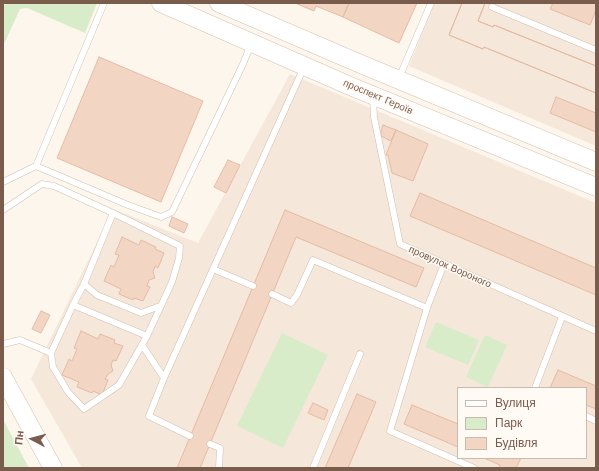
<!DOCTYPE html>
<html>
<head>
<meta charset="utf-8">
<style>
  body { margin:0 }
  #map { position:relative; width:599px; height:471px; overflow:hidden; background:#fdf6ec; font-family:"Work Sans",sans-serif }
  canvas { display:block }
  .frame { position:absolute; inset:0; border:4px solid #7a5c4d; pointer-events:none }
  .legend { position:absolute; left:457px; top:387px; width:130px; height:72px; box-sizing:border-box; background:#fffaf3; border:1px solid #cabbb1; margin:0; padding:5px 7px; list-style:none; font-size:12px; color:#7a5c4d }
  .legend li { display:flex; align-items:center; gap:8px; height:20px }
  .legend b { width:20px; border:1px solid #cabbb1 }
  .north { position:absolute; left:12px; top:419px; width:40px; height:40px; -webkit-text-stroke:3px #fffaf3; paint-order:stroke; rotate:276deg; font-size:11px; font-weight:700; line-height:16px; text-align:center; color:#7a5c4d }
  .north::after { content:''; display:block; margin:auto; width:14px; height:18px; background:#7a5c4d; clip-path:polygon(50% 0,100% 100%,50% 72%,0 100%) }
</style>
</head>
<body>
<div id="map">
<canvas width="599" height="471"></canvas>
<div class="frame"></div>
<ul class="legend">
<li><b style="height:5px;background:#fff"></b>Вулиця</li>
<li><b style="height:11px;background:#d8ecc9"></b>Парк</li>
<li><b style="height:11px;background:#f3d5c3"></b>Будівля</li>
</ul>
<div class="north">Пн</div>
</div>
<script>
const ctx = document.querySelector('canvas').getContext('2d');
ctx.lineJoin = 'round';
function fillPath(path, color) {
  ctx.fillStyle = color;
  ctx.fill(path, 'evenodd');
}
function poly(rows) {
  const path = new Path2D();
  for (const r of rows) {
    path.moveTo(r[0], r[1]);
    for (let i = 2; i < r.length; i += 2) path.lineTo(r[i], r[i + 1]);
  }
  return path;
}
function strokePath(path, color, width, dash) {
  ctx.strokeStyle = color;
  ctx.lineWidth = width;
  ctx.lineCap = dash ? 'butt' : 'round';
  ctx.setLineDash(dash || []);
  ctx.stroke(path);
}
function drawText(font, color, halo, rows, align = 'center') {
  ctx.font = font + ' "Work Sans",sans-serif';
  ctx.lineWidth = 3;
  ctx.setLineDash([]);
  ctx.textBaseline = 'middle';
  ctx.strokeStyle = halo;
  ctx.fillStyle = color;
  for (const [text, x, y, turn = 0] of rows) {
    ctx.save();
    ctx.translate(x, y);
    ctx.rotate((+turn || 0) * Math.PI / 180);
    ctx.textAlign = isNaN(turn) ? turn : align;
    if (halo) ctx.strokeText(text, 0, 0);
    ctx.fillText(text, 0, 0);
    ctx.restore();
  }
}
const residential = poly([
  [434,3,596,3,596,146,409,66],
  [290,74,596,203,596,468,82,468,31,379,113,209,198,243],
  [458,388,586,388,586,458,458,458]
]);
const green = poly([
  [6,3,97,3,85,33,27,8,20,9,5,42,3,43,3,7],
  [436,322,479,340,468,365,425,347],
  [282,333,328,355,283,448,237,426],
  [485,335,507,345,488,387,466,377],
  [3,420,4,421,29,468,3,468]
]);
const building = poly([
  [295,3,349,3,343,17,316,6,314,11,295,3],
  [349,3,417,3,399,43,343,17,349,3],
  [462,3,485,3,478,21,493,27,494,25,596,66,596,93,484,47,483,49,449,35,462,3],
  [462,3,485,3,478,21,493,27,494,25,596,66,596,93,484,47,483,49,449,35,462,3],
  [553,3,596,3,596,10,590,25,550,9,553,3],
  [99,57,203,101,161,202,57,158,99,57],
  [556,97,596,113,596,132,550,113,556,97],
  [383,125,396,130,391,141,381,136,381,131,383,125],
  [396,130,428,144,413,181,392,173,388,155,386,155,396,130],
  [228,160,240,165,226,193,214,187,228,160],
  [420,193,596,268,596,295,410,216,420,193],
  [285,210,424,268,416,287,296,237,200,468,177,468,285,210],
  [172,217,188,224,184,233,169,226,172,217],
  [122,237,139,245,141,240,156,247,155,249,164,253,158,268,155,266,153,272,155,278,149,280,147,286,150,287,143,301,134,298,133,300,119,294,121,289,104,281,111,265,114,267,119,255,115,254,122,237],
  [41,311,50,315,41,333,32,329,41,311],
  [81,331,98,339,100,334,115,340,114,343,123,346,116,361,113,360,111,365,113,371,108,374,105,379,108,380,102,395,93,391,92,393,77,387,79,382,62,375,69,359,72,361,77,349,74,348,81,331],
  [558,370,596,386,596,409,586,405,586,388,550,388,558,370],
  [357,394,376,402,348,468,325,468,357,394],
  [313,403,328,410,324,420,308,413,313,403],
  [412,405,458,424,458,447,404,424,412,405],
  [484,458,521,458,516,468,499,468,500,465,484,458]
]);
const service = poly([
  [492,7,596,50],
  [399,78,431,3],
  [373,98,374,117,400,244,596,331],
  [36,166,128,205,161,217,172,212,243,64,251,44],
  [3,182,36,166,104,3],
  [3,210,42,184,54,186,113,213,180,246,179,258,172,282,147,336],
  [113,213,84,284,97,295,141,313,160,306],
  [213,269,253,286],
  [272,294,291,303,297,295,313,260,427,308,390,431,474,468],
  [73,305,51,353,53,367,68,392,84,409,119,385,147,336,73,305,84,284],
  [427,308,444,264],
  [3,344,20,340,51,353],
  [142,345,164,378],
  [535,388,562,317],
  [586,416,596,421],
  [190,436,149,416,164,378,304,67],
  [210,444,220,448,219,468],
  [313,468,360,354]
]);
const secondary = poly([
  [161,3,350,86,596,187],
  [219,3,356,62,596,162],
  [3,377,53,468]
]);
const streetNames = [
  ["проспект Героїв",378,97,23],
  ["провулок Вороного",450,267,24]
];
fillPath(residential, '#f5e8da');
fillPath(green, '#d8ecc9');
fillPath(building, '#f3d5c3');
strokePath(building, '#e6bba3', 1);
strokePath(service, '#d1beb0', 7);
strokePath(secondary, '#d6c0b0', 19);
strokePath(service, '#fff', 6);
strokePath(secondary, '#fff', 18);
drawText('10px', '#7a5c4d', '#fffaf3', streetNames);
</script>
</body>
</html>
